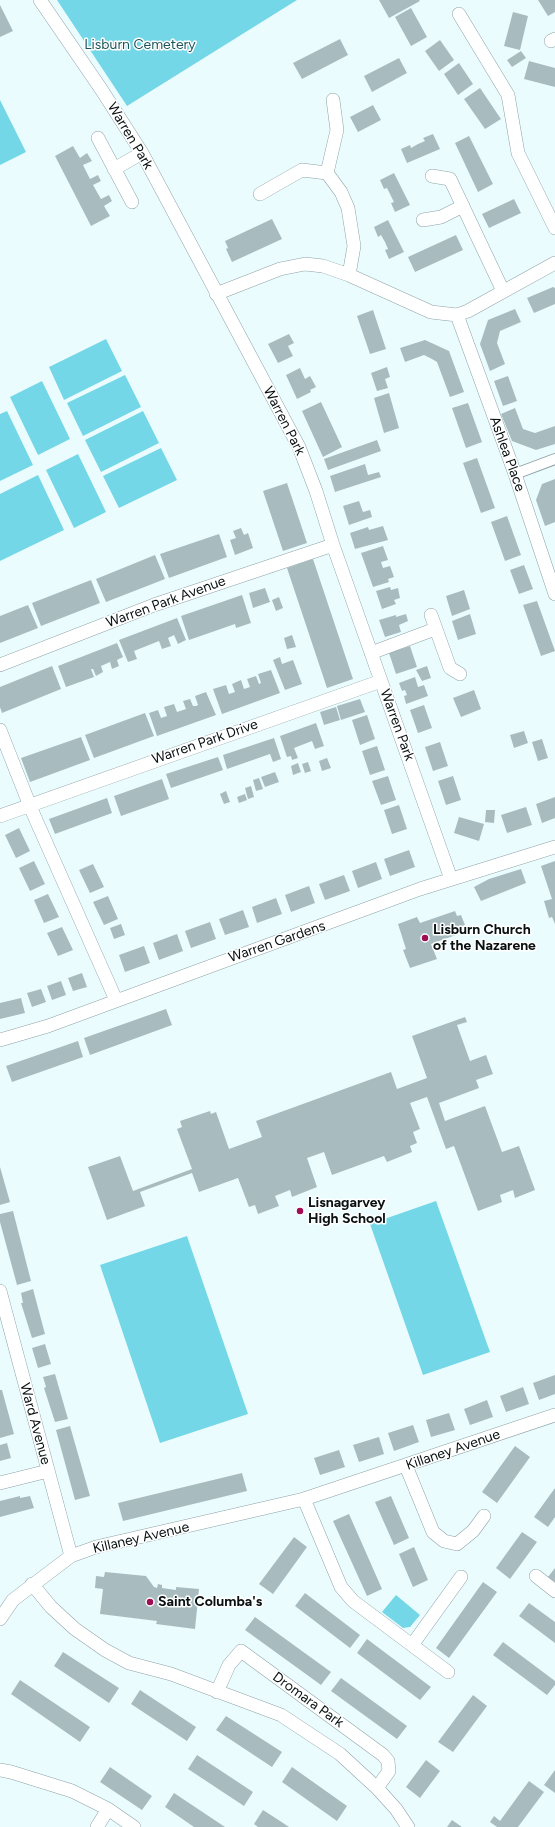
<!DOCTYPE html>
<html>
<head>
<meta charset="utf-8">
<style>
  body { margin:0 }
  canvas { display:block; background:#ebfcff }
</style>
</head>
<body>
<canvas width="555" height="1827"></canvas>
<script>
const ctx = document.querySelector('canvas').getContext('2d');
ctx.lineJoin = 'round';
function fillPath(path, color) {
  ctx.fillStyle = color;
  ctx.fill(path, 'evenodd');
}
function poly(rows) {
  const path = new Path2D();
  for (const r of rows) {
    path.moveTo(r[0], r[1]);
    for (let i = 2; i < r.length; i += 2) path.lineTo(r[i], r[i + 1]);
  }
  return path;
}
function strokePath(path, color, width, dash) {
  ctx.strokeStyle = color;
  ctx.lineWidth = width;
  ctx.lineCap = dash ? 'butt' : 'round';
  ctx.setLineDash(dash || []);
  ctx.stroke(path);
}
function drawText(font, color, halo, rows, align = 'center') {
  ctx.font = font + ' Figtree,sans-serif';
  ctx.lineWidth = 3;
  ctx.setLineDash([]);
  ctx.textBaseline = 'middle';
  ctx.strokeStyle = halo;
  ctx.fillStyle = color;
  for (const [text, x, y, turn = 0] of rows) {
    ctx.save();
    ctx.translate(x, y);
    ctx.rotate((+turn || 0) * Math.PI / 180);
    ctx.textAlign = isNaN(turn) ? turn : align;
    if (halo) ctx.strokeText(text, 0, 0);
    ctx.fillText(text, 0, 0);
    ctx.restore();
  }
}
const green = poly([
  [57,0,297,0,127,106],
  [0,100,26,152,0,165],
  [106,339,122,371,64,400,49,367],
  [125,375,141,407,83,436,67,403],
  [42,381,70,439,38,455,10,397],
  [7,411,33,465,0,481,0,414],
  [143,411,159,443,101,472,85,440],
  [161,448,177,480,119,508,103,476],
  [78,454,106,512,74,528,46,470],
  [38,475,64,530,0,561,0,494],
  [436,1201,490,1352,423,1375,370,1224],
  [187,1236,248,1414,160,1443,100,1265],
  [396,1595,420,1615,410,1627,403,1628,382,1612]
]);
const building = poly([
  [379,0,419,0,420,1,389,18],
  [538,0,555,0,555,12,548,16],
  [0,5,13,31,0,37],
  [411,8,427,37,411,46,395,17],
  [513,12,528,16,520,50,504,46],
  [340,39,348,55,302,79,293,63],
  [440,40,454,60,439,71,425,51],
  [521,51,526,58,512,67,507,60],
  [399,58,407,73,372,92,364,76],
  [529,61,555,68,555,87,524,79],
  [459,63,473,84,458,95,444,74],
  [480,88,501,119,485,129,464,99],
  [373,105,381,120,358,132,350,117],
  [433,134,440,149,407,163,401,149,410,145,411,148,418,144,425,141,423,138],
  [469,136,493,184,478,192,455,143],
  [73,146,80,158,87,153,92,161,83,165,90,179,98,175,101,181,93,185,101,199,109,195,112,201,104,206,110,216,91,226,55,156],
  [394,173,410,205,395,212,391,203,394,202,387,188,384,189,380,180],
  [514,199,521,213,489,228,482,214],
  [272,219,282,239,232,262,226,249,228,248,225,241],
  [388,220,404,252,389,259,385,250,388,249,385,242,381,235,378,237,374,227],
  [456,235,463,250,415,272,408,257],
  [553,287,555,288,555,304,534,313,527,298],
  [515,309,521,322,500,331,497,343,505,364,490,371,480,344,488,320],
  [373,310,386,349,370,354,357,316],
  [289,334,294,343,288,346,293,356,278,363,268,344],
  [425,340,449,351,464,392,450,397,437,362,432,359,424,355,405,362,400,348],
  [387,367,390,377,385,379,388,388,377,391,371,373],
  [300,368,305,379,310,376,316,387,310,390,311,392,297,399,286,375],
  [508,376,517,401,503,406,494,381],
  [389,393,399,428,384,433,374,398],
  [321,402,342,447,323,457,302,411],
  [468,403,482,442,466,448,452,408],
  [515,408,523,429,535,433,555,426,555,444,536,450,512,441,501,414],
  [377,440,381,451,328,470,324,459],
  [477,458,495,508,481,513,463,463],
  [365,464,368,475,379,472,381,477,335,492,330,476],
  [555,479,555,522,545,526,536,500,542,484],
  [287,483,307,543,283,551,263,491],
  [359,501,363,512,370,510,372,517,349,525,343,506],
  [507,516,521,555,505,561,491,522],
  [383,526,388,540,355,549,350,533,368,527,369,530],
  [241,528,244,535,248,533,253,548,235,555,230,540,236,538,233,531],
  [219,534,227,557,169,578,160,554],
  [383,546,388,560,381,562,383,568,390,566,394,577,388,579,389,582,373,587,361,553],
  [155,555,165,579,106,602,96,579],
  [313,559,353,679,327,688,287,568],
  [524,565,533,589,519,594,510,570],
  [91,580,100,603,41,626,32,603],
  [390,587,391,590,398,588,400,598,394,600,396,604,382,609,376,591],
  [265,588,270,602,253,608,249,593],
  [464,590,470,609,452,616,446,596],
  [242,595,251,623,236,628,235,624,189,640,181,616],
  [279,597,283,608,276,611,272,600],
  [537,601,555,651,541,656,523,605],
  [28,605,38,628,0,643,0,616],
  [406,614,408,621,399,625,401,632,385,637,379,620,396,615,396,617],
  [470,614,476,634,458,640,452,621],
  [177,618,186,640,178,644,174,635,168,638,171,646,162,649,159,641,134,651,137,659,128,662,119,640],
  [292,635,296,647,287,649,284,638],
  [117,643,123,657,117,660,119,666,112,669,110,662,101,666,103,672,96,676,93,669,91,669,94,677,66,687,58,666],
  [410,646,417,667,396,674,389,653],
  [280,657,282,664,293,660,302,684,285,690,273,660],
  [52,666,61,689,2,713,0,707,0,687],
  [427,666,431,678,422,681,416,670],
  [271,670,280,693,222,714,213,689,226,685,229,694,235,692,232,684,241,680,244,689,250,687,247,679,256,676,259,684,261,683,258,674],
  [415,677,418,687,424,685,428,696,406,704,404,696,407,695,405,690,402,691,399,683],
  [474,690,481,709,461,717,453,698],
  [206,692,216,715,157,736,149,713,158,710,161,718,167,716,164,707,174,704,177,712,186,709,183,701,190,699,193,706,196,706,198,705,195,696],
  [360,699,365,712,341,720,337,706],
  [424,705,432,728,418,733,410,710],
  [336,707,340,720,324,725,320,712],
  [145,713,154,736,94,758,85,735],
  [367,715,375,739,360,745,352,720],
  [316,723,324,746,315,749,312,741,294,748,298,758,292,760,291,756,287,757,280,736],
  [524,731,528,743,514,748,510,735],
  [81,737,90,760,30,782,21,758],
  [274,738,281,759,273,762,270,754,227,769,223,755],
  [542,739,548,758,538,761,532,742],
  [440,742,448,766,433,771,425,747],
  [377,746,385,770,370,775,362,751],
  [218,757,223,770,171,788,166,774],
  [327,758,331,768,322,771,319,761],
  [308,762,311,771,305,773,302,764],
  [298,763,301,772,293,775,291,766],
  [275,772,279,782,265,787,261,777],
  [388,776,396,800,381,805,372,781],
  [453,776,461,800,446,805,438,781],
  [259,778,263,789,256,791,253,780],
  [162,779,169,799,121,816,114,796],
  [251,786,254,797,248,799,245,788],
  [226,791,230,802,224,804,220,794],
  [245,794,247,800,239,803,237,797],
  [555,797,555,818,542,823,536,804],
  [107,798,112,813,55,834,49,819],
  [399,805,407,829,392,834,384,810],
  [526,807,532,825,507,833,501,815],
  [486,810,495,810,494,823,485,822],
  [459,817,484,824,479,841,454,833],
  [19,828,30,851,16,858,5,835],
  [409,850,415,867,390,876,384,859],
  [34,861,45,884,30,891,19,868],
  [555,861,555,924,552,917,549,918,544,901,552,899,541,866],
  [376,862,382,879,358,888,352,871],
  [93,864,104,887,90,893,79,870],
  [521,869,526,883,481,901,474,887,489,879],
  [344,875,350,891,325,900,319,884],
  [309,886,315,903,291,912,285,895],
  [48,894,59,917,44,923,34,900],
  [108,896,118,919,104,925,93,902],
  [276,898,282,914,257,923,252,907],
  [243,910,249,927,225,935,219,919],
  [455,911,457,916,461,915,465,925,462,926,464,932,431,944,437,959,410,968,403,950,406,949,398,924,417,917,420,923],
  [210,922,216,939,191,948,185,931],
  [121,924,125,935,114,939,110,928],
  [62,927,73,950,58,956,47,933],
  [177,934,183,951,159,960,153,943],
  [144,946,150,963,125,972,119,955],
  [82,973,87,987,73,991,68,978],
  [61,981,66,995,52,1000,47,986],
  [41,989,46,1002,32,1007,27,993],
  [21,998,25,1013,0,1019,0,1003],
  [166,1009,172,1025,90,1055,84,1038],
  [465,1017,467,1022,457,1025,470,1061,486,1055,493,1074,476,1080,479,1088,439,1103,445,1121,485,1106,502,1152,519,1146,535,1190,515,1198,513,1190,500,1195,502,1202,478,1211,454,1146,446,1149,427,1097,410,1103,420,1129,413,1132,417,1143,410,1146,412,1152,387,1162,384,1156,332,1175,324,1152,307,1158,317,1187,292,1197,290,1190,275,1196,279,1206,258,1214,255,1205,249,1207,238,1178,199,1192,192,1173,140,1192,145,1206,107,1220,88,1167,120,1156,133,1191,192,1169,177,1129,182,1127,180,1121,210,1111,211,1114,216,1112,229,1149,262,1137,256,1121,391,1072,397,1089,427,1078,412,1036],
  [78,1041,83,1057,12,1082,6,1066],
  [0,1167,10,1202,0,1205],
  [13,1211,31,1281,17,1285,0,1222,0,1214],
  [33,1289,45,1334,32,1338,21,1303,23,1303,21,1293],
  [45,1344,51,1364,38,1368,32,1348],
  [55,1374,68,1419,55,1422,44,1388,46,1387,43,1377],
  [555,1375,555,1394,539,1400,533,1383],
  [523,1387,529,1404,506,1412,500,1396],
  [0,1390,2,1390,14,1434,0,1438],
  [487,1400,493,1417,470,1425,464,1409],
  [449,1413,455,1430,431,1437,426,1420],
  [413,1425,419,1442,394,1451,388,1433],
  [70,1426,90,1496,75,1500,56,1430],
  [379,1437,384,1454,359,1462,353,1445],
  [7,1443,11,1458,0,1461,0,1445],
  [515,1446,530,1457,497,1503,482,1492],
  [339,1450,345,1467,320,1475,314,1458],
  [242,1473,247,1491,123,1521,118,1503],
  [555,1488,555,1517,548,1527,534,1517],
  [20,1496,20,1498,30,1496,34,1508,0,1517,0,1501],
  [391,1496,409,1538,394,1545,375,1502],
  [349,1514,382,1589,367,1596,333,1521],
  [522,1532,537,1542,510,1579,496,1568],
  [294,1537,307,1547,273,1594,259,1584],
  [414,1547,428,1580,413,1587,399,1554],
  [555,1568,555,1582,548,1577],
  [105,1572,146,1576,154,1587,157,1588,158,1584,162,1585,162,1588,176,1590,176,1587,199,1589,195,1629,156,1624,157,1621,100,1614,103,1589,95,1588,96,1576,104,1577],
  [483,1582,497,1592,449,1658,436,1648],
  [305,1593,360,1635,350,1648,295,1606],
  [529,1603,555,1622,555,1643,519,1616],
  [255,1617,331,1672,321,1685,245,1630],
  [367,1639,431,1687,420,1700,357,1653],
  [503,1642,555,1681,555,1685,547,1695,493,1655],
  [63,1652,119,1688,109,1703,54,1666],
  [341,1678,407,1726,397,1739,331,1691],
  [20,1680,90,1727,80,1742,11,1694],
  [140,1690,196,1727,187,1741,131,1704],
  [473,1695,487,1706,453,1752,438,1742],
  [226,1716,282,1752,272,1767,216,1730],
  [197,1755,253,1792,244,1806,188,1769],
  [426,1760,440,1771,420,1798,406,1787],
  [110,1767,152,1796,142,1810,100,1782],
  [292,1767,347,1806,337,1821,282,1782],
  [555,1770,555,1793,544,1785],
  [529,1781,544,1792,518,1827,497,1827,490,1822,494,1816,500,1821],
  [174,1793,225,1827,194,1827,165,1807],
  [263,1810,277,1819,289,1827,258,1827,254,1824],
  [452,1820,462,1827,447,1827]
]);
const pedestrian = poly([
  [515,474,555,459]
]);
const minor = poly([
  [40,0,101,89,142,153,299,447,316,491,333,545,451,879],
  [459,14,508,95,518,153,555,228],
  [551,41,555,39],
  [98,138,132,202],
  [114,169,142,153],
  [327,173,337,130,333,100],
  [432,176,450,179,503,291],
  [260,194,302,170,327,173,341,192,348,208,354,246,349,275],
  [423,220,441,217,463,206],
  [216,294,280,269,305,264,323,266,349,275,431,312,457,315,468,311,555,263],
  [457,315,515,474,555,594],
  [431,615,450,668,460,674],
  [371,653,435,629],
  [0,665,154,605,333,545],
  [0,730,32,811,116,1000],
  [0,816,381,681],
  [0,1040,48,1026,420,889,555,847],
  [0,1291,71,1556],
  [406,1466,433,1532,444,1541,457,1544,473,1531,484,1516],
  [0,1483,48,1471],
  [304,1499,341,1587,353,1601,448,1672],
  [536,1576,555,1591],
  [32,1584,51,1607,75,1629,105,1650,129,1663,171,1674,281,1715,340,1754,377,1788,396,1809,408,1827],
  [0,1619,13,1600,71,1556,96,1547,304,1499,555,1415],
  [412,1645,461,1577],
  [217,1692,229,1665,241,1651,383,1755,388,1761,389,1771,377,1788],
  [0,1770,11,1772,72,1791,108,1809,134,1827],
  [97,1827,108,1809]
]);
const markers = [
  [425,938,4,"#9f0d55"],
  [300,1211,4,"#9f0d55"],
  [150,1602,4,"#9f0d55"]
];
const parkNames = [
  ["Lisburn Cemetery",140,45]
];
const streetNames = [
  ["Warren Park",130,136,59],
  ["Warren Park",284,421,63],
  ["Ashlea Place",507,454,70],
  ["Warren Park Avenue",166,602,-20],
  ["Warren Park",397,725,70],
  ["Warren Park Drive",205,742,-19],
  ["Warren Gardens",277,942,-19],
  ["Ward Avenue",35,1424,75],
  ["Killaney Avenue",453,1450,-19],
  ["Killaney Avenue",141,1538,-13],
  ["Dromara Park",308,1700,36]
];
const poiNames = [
  ["Lisburn Church",433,930],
  ["of the Nazarene",433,946],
  ["Lisnagarvey",308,1203],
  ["High School",308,1219],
  ["Saint Columba's",158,1602]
];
fillPath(green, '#74d7e7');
fillPath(building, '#a8bcbf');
strokePath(pedestrian, '#8fa3a6', 12);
strokePath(minor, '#8fa3a6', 14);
strokePath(pedestrian, '#fff', 10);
strokePath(minor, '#fff', 13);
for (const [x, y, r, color] of markers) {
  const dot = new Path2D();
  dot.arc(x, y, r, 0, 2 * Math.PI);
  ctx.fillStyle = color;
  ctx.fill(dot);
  strokePath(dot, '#fff', 1.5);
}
drawText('14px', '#1d555d', '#fff', parkNames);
drawText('14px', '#0a1112', '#fff', streetNames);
drawText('bold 14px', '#0a1112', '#fff', poiNames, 'left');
</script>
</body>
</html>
